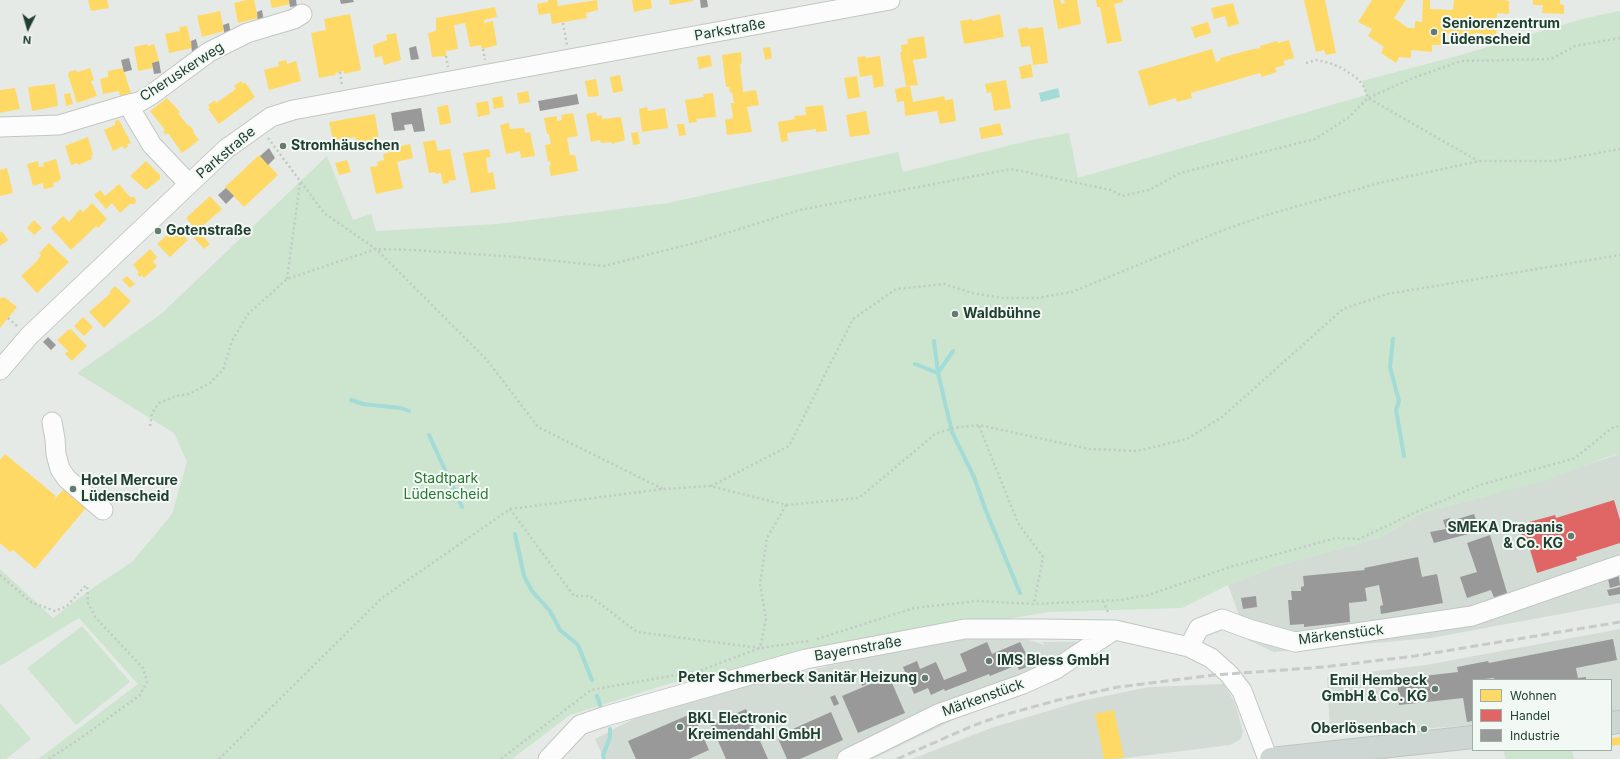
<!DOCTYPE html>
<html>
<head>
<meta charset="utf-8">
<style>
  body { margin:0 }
  #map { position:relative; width:1620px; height:759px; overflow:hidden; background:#e5eae6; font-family:Inter,sans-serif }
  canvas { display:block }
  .legend { position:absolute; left:1472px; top:679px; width:140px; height:72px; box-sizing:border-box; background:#f2f9f4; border:1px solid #9eafa6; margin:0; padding:5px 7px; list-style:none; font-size:12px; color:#213f30 }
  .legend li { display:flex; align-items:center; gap:8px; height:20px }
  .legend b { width:20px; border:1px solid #9eafa6 }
  .north { position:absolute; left:8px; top:8px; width:40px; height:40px; -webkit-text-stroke:3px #f2f9f4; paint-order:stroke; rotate:185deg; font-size:11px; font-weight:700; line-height:16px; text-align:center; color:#213f30 }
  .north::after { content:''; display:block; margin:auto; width:14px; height:18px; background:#213f30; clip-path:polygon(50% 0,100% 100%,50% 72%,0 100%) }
</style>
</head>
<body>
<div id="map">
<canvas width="1620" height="759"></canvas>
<ul class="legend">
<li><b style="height:11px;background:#ffd966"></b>Wohnen</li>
<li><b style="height:11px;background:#e06666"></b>Handel</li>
<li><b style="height:11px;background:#999"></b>Industrie</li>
</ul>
<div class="north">N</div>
</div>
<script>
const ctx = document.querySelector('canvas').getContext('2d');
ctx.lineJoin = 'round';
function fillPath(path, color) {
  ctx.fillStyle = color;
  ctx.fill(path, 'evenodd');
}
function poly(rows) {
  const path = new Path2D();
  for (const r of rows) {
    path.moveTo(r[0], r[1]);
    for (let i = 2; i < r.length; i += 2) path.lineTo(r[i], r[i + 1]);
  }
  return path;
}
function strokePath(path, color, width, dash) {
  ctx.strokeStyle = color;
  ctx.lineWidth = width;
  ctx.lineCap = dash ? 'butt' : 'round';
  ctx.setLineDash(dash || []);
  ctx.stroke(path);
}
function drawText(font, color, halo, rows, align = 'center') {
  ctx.font = font + ' Inter,sans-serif';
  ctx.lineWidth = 4;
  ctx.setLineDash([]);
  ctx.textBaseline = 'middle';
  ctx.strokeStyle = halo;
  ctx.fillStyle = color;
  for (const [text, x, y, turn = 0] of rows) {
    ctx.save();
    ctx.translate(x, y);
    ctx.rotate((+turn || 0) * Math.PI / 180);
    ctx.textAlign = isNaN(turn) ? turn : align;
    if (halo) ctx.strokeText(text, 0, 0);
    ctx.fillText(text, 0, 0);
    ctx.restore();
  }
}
const built = poly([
  [1620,454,1620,603,1431,638,1274,652,1248,640,1228,585,1273,567,1381,537,1423,512,1490,495],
  [1620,629,1620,713,1611,714,1611,680,1473,680,1473,725,1354,734,1330,731,1327,677,1426,665],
  [970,637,1009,638,1029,640,1045,645,1042,642,1117,641,1112,642,1059,680,978,708,873,759,604,759,595,739,639,716,693,698,888,652],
  [1224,684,1235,703,1243,731,1241,739,1230,745,1118,759,912,759,991,728,1081,701,1149,687]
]);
const green = poly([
  [1620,11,1620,454,1604,458,1545,481,1423,512,1381,537,1273,567,1228,585,1182,608,1049,612,805,653,668,684,570,715,512,759,38,759,138,684,79,618,0,666,0,569,53,618,94,587,132,562,172,514,187,462,174,433,77,373,161,314,327,156,353,220,371,214,376,231,498,224,668,203,898,152,903,172,1031,140,1069,133,1078,178,1366,95,1362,81,1457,56,1586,18],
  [82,626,130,682,76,725,27,668],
  [0,703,31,739,6,759,0,759],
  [1503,750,1572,750,1574,759,1506,759]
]);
const water = poly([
  [1058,88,1060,97,1041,102,1039,93]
]);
const homes = poly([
  [88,0,107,0,109,8,91,11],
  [247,0,254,0,258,18,238,23,234,3],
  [270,0,289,0,290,4,272,8],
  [548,0,557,0,558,6,597,0,598,10,586,13,587,18,552,24,550,13,539,15,537,4,548,2],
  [632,0,651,0,652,8,634,12],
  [669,0,693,0,693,1,670,5],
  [1053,0,1060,0,1062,4,1065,3,1064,0,1077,0,1081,24,1058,29],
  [1096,0,1123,0,1123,2,1114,4,1122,41,1107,44,1100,7,1097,7],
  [1304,0,1325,0,1336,53,1326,55,1324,50,1316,52],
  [1372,0,1406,0,1394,18,1408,28,1415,28,1415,21,1422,22,1423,0,1430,0,1430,9,1453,10,1454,0,1504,0,1509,1,1509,14,1497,13,1496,38,1479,37,1480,33,1475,33,1472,41,1456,39,1456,34,1446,33,1446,45,1432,45,1432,52,1411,50,1411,58,1399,57,1396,63,1381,53,1384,47,1368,36,1372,29,1358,22],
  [1533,0,1560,0,1560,4,1564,5,1564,14,1542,13,1543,5,1533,5],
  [1233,3,1239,24,1228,27,1225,16,1214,19,1211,8],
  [495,7,497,17,484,20,484,23,493,21,497,45,482,49,481,45,470,47,465,23,454,25,458,49,446,51,446,56,432,57,428,33,436,31,436,18],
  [220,11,224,31,202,37,197,16],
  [350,14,361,70,344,74,344,71,335,73,336,75,319,78,311,33,326,30,324,19],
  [1000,14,1004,37,964,44,960,21,972,19,973,21],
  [1208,22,1211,33,1195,38,1191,27],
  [187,26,192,48,169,53,165,34,180,31,179,27],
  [1028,27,1028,29,1043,27,1048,63,1033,65,1030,46,1021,47,1018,29],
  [396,33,401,60,384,65,382,56,375,58,373,45,387,40,386,35],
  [924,36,927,58,913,60,918,85,906,86,900,52,902,52,901,45,908,44,907,39],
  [1289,40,1294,58,1283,61,1285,65,1275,68,1277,72,1262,77,1260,73,1191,93,1192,98,1177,102,1176,98,1149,106,1138,71,1212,49,1216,62,1221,60,1220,58,1249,50,1260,48,1260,46,1277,41,1278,43],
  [147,44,148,46,154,44,159,61,152,63,153,68,138,71,134,47],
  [770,47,772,58,765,60,763,48],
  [741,52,742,63,740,64,743,92,756,90,759,105,747,107,752,132,727,135,725,120,733,118,731,103,734,103,732,92,730,93,729,87,726,87,722,55],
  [710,55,712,66,699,69,697,57],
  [865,56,866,58,880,56,884,86,874,88,872,75,860,77,857,57],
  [286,60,287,64,296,61,301,81,269,90,264,70,279,66,278,62],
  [1031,64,1033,77,1021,79,1019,67],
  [90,68,94,80,91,81,97,96,77,103,68,75,69,72,75,70,78,72],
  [123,68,131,93,120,96,119,91,103,94,100,79,108,77,108,71],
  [620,75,623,91,613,93,610,77],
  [857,76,860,97,848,99,844,78],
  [596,79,599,96,588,97,585,81],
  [1006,80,1011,108,994,111,991,92,987,93,985,84],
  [241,81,243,84,245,82,255,97,219,124,208,109,210,108,208,105,215,100,216,103,236,89,234,86],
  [55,84,58,106,32,111,28,87],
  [910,86,913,102,944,96,945,100,953,99,956,121,940,124,937,111,905,116,904,101,897,102,895,89],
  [15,88,20,109,0,113,0,90],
  [528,91,530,102,519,104,517,93],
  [70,93,73,104,66,106,64,94],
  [713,93,716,117,696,119,697,122,689,123,685,100,704,97,703,94],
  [502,96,504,107,494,109,492,98],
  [167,98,180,112,178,113,188,126,189,125,194,131,193,132,199,140,182,153,168,133,166,135,163,131,165,130,150,111],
  [488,101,490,114,478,117,476,103],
  [448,105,451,123,440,125,437,107],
  [823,105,827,131,816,132,816,129,787,133,788,141,781,142,778,122,795,119,794,116,806,115,805,107],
  [647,107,648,111,665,108,668,128,642,132,639,109],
  [866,111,870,134,850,137,846,115],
  [596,112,597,116,602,115,602,119,621,117,625,140,612,144,612,142,601,143,600,140,591,142,586,114],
  [573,113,578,136,567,138,570,155,575,155,578,171,551,176,549,166,551,165,550,161,548,162,545,145,551,144,549,134,547,134,544,118,557,116,557,121,562,120,561,115],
  [375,114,379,140,365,145,365,142,362,143,363,145,357,146,355,137,348,138,349,141,341,142,341,139,333,141,329,122],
  [119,120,131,143,127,144,128,147,124,149,123,146,113,151,104,130,115,125,115,121],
  [509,123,510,129,524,128,525,133,530,132,535,156,521,158,520,151,506,154,500,125],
  [1000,123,1003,135,981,139,979,128],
  [677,124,684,124,686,135,679,136],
  [638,132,640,144,633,145,631,133],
  [88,137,93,155,91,156,92,159,78,165,77,163,71,165,65,146],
  [435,140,438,151,450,149,456,180,448,181,449,183,443,184,441,173,436,174,435,172,429,173,423,142],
  [283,141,287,147,282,151,278,144],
  [410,144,413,158,397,162,403,188,376,194,370,167,378,166,377,162,384,160,383,154,388,153,388,149],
  [489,149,491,157,486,158,488,173,493,172,496,189,471,193,463,153],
  [259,155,278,175,244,207,225,187],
  [56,159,61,178,59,181,53,183,54,187,44,189,43,183,33,186,27,164,38,161,39,167,44,166,43,163],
  [347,160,351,172,339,175,335,163],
  [146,161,160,175,160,179,146,190,130,176],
  [7,168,13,193,0,196,0,170],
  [119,184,130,197,134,197,136,200,135,204,130,204,120,213,112,203,106,209,94,195,100,190,105,196],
  [210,196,222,209,197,231,186,218],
  [92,203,107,219,98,228,96,226,71,250,51,228,63,216,69,222,80,209,83,212],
  [34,220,42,228,34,235,27,228],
  [2,231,8,240,0,246,0,233],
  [179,231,188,240,170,257,157,244,170,232,173,236],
  [200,233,210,244,204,249,194,238],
  [49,243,69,262,37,293,21,276,37,261,41,255,39,253],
  [150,249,157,257,153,262,157,266,144,278,142,275,140,277,137,274,139,272,133,265],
  [127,276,135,284,130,288,122,280],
  [115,286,131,301,104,328,89,312,111,293,109,292],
  [2,297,3,298,4,297,17,307,0,328,0,299],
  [83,317,93,327,84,336,74,326],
  [71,329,87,346,72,361,65,354,68,351,57,340,68,330],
  [5,454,56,496,53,501,68,484,90,503,35,569,13,550,10,552,0,543,0,460],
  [1114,710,1124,758,1104,759,1095,714],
  [1620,737,1620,745,1611,746,1611,738]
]);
const shops = poly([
  [1614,500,1620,520,1620,543,1576,557,1577,560,1537,573,1528,543,1524,544,1520,528,1529,525,1529,522,1555,515,1556,518]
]);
const industry = poly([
  [289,0,296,0,297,6,290,7],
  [340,0,353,0,354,2,341,4],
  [700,0,707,0,708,7,701,8],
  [262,10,264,22,258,23,257,12],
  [229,23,231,35,225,36,223,25],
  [196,39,199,51,192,53,191,41],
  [416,46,419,59,411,60,409,48],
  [129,58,132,70,124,72,121,60],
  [159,61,161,73,154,74,152,63],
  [577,94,579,104,540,111,538,101],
  [421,108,425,131,414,132,412,124,404,125,405,130,394,131,391,113],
  [269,148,275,158,268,165,260,156],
  [226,188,234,196,226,204,218,195],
  [48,337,56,345,51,350,43,342],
  [1474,514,1480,531,1434,543,1430,532,1446,529,1443,520,1450,518,1451,521],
  [1490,535,1508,596,1495,600,1491,590,1467,598,1460,577,1477,572,1467,543],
  [1418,557,1422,577,1437,574,1443,603,1381,614,1380,606,1383,605,1379,585,1365,588,1367,601,1349,603,1350,622,1304,627,1304,624,1290,625,1288,600,1292,600,1291,591,1301,591,1301,587,1304,586,1303,576,1365,570,1364,568],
  [1618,572,1620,585,1610,588,1607,575],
  [1620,587,1620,594,1609,596,1607,590],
  [1256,596,1257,607,1243,609,1241,598],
  [1613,639,1617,660,1576,668,1578,678,1586,677,1586,680,1495,680,1494,678,1473,680,1473,721,1467,722,1463,698,1399,705,1397,679,1458,672,1457,667,1488,661,1489,663],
  [987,642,992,654,1020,642,1032,665,1019,670,1017,665,990,676,989,674,945,691,944,689,931,695,928,688,914,694,903,667,917,661,920,669,936,662,944,680,967,671,960,654],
  [881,671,884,676,862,686,860,680],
  [889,676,905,713,858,733,842,696],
  [835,695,839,704,834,706,830,697],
  [746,709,768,759,726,759,711,725],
  [831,712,843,740,800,759,787,759,777,736],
  [693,713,709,750,689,759,636,759,628,741]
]);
const stream = poly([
  [1393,339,1390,367,1399,401,1396,410,1404,456],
  [934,341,938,373,952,432,974,477,986,511,1020,593],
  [915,364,938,373,953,351],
  [351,400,363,404,401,408,409,411],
  [429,435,462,507],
  [515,534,524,576,532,591,550,611,560,630,578,645,592,680],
  [597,696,601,708],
  [604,759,603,755,610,737,610,729]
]);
const path = poly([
  [563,23,567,45],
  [483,49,485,60],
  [446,56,448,67],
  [1306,63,1316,60,1330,63,1342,68,1358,79,1364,87,1368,98,1478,161],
  [340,72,342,86],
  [268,138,324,213,376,249,487,360,538,427,663,489],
  [287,279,300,183],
  [8,318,18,327],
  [150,426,152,413,159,403,176,396,189,394,210,383,223,370,232,341,248,314,287,279,376,249,413,250,517,257,604,266,698,242,800,210,1011,169,1111,190,1122,196,1149,190,1180,173,1315,139,1348,118,1368,98,1413,78,1461,61,1551,59,1575,46,1620,38],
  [979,426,1018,523,1043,557,1034,604],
  [711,486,789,446,853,319,896,289,944,284,972,293,1003,298,1037,298,1072,292,1226,229,1270,214,1379,183,1479,161,1555,161,1620,149],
  [510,509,574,596,590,596,637,632,760,648,766,619,760,584,767,538,786,505],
  [0,575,31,602,55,611,67,606,87,584],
  [1103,601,1109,614],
  [817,639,914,608,977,601,1034,604,1120,600,1148,595,1230,567,1336,538,1359,539,1416,512,1480,485,1575,458,1612,428,1620,426],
  [49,759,81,738,140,695,147,682,143,668,96,618,88,603,87,584],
  [219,759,382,598,510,509,663,489,710,486,786,505,859,498,935,434,953,428,979,425,1089,449,1137,451,1187,439,1222,417,1343,309,1387,294,1620,255],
  [501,759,591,690,699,671,760,648,809,641]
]);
const minor = poly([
  [129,104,139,102,151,95,209,52,247,33,294,19,302,14],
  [0,127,59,125,129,104,134,115,152,145,189,184],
  [0,370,29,336,226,149,271,117,293,110,890,0],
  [52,422,55,439,56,454,60,469,67,479,103,510],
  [1189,647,1199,628,1222,619,1252,630,1295,642,1472,616,1620,565],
  [548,759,580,725,606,716,806,659,965,629,1039,629,1115,630,1189,647,1211,658,1229,674,1242,691,1268,759],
  [847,759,938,714,1023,684,1056,669,1114,630]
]);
const major = poly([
  [1611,723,1620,722],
  [1271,759,1473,737]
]);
const rail = poly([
  [897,759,972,726,1000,716,1058,700,1118,687,1214,675,1324,667,1415,656,1620,622]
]);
const markers = [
  [1434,32,4,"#667b70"],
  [283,146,4,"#667b70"],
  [158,231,4,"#667b70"],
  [955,314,4,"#667b70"],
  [73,489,4,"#667b70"],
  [1571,536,4,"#667b70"],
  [989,661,4,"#667b70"],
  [925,678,4,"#667b70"],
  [1435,689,4,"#667b70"],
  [680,727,4,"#667b70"],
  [1424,729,4,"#667b70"]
];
const poiNames = [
  ["Seniorenzentrum",1442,24],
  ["Lüdenscheid",1442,40],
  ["Stromhäuschen",291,146],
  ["Gotenstraße",166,231],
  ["Waldbühne",963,314],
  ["Hotel Mercure",81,481],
  ["Lüdenscheid",81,497],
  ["SMEKA Draganis",1563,528,"right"],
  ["& Co. KG",1563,544,"right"],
  ["IMS Bless GmbH",997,661],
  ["Peter Schmerbeck Sanitär Heizung",917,678,"right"],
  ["Emil Hembeck",1427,681,"right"],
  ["GmbH & Co. KG",1427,697,"right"],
  ["BKL Electronic",688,719],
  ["Kreimendahl GmbH",688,735],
  ["Oberlösenbach",1416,729,"right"]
];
const streetNames = [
  ["Parkstraße",730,30,-10],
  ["Cheruskerweg",182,72,-33],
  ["Parkstraße",226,153,-40],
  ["Märkenstück",1341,635,-7],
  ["Bayernstraße",858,649,-10],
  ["Märkenstück",983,698,-20]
];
const parkNames = [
  ["Stadtpark",446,479],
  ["Lüdenscheid",446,495]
];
fillPath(built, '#d2dcd5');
fillPath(green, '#cde4ce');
fillPath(water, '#a3dbd6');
fillPath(homes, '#ffd966');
fillPath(shops, '#e06666');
fillPath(industry, '#999');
strokePath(stream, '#a3dbd6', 4);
strokePath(minor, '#c2c7c3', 21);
strokePath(major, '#bcc6c1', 24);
strokePath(path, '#c0cac4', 2.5, [2, 3]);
strokePath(minor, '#fbfcfb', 19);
strokePath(major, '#cdd6d2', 22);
strokePath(rail, '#c6cbc9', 3, [8, 4]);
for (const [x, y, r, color] of markers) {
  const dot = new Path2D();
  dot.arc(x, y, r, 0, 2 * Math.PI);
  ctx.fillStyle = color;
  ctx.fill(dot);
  strokePath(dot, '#f2f9f4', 1.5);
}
drawText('bold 14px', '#213f30', '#f2f9f4', poiNames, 'left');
drawText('14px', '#213f30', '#f2f9f4', streetNames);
drawText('14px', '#297835', '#f2f9f4', parkNames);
</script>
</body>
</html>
